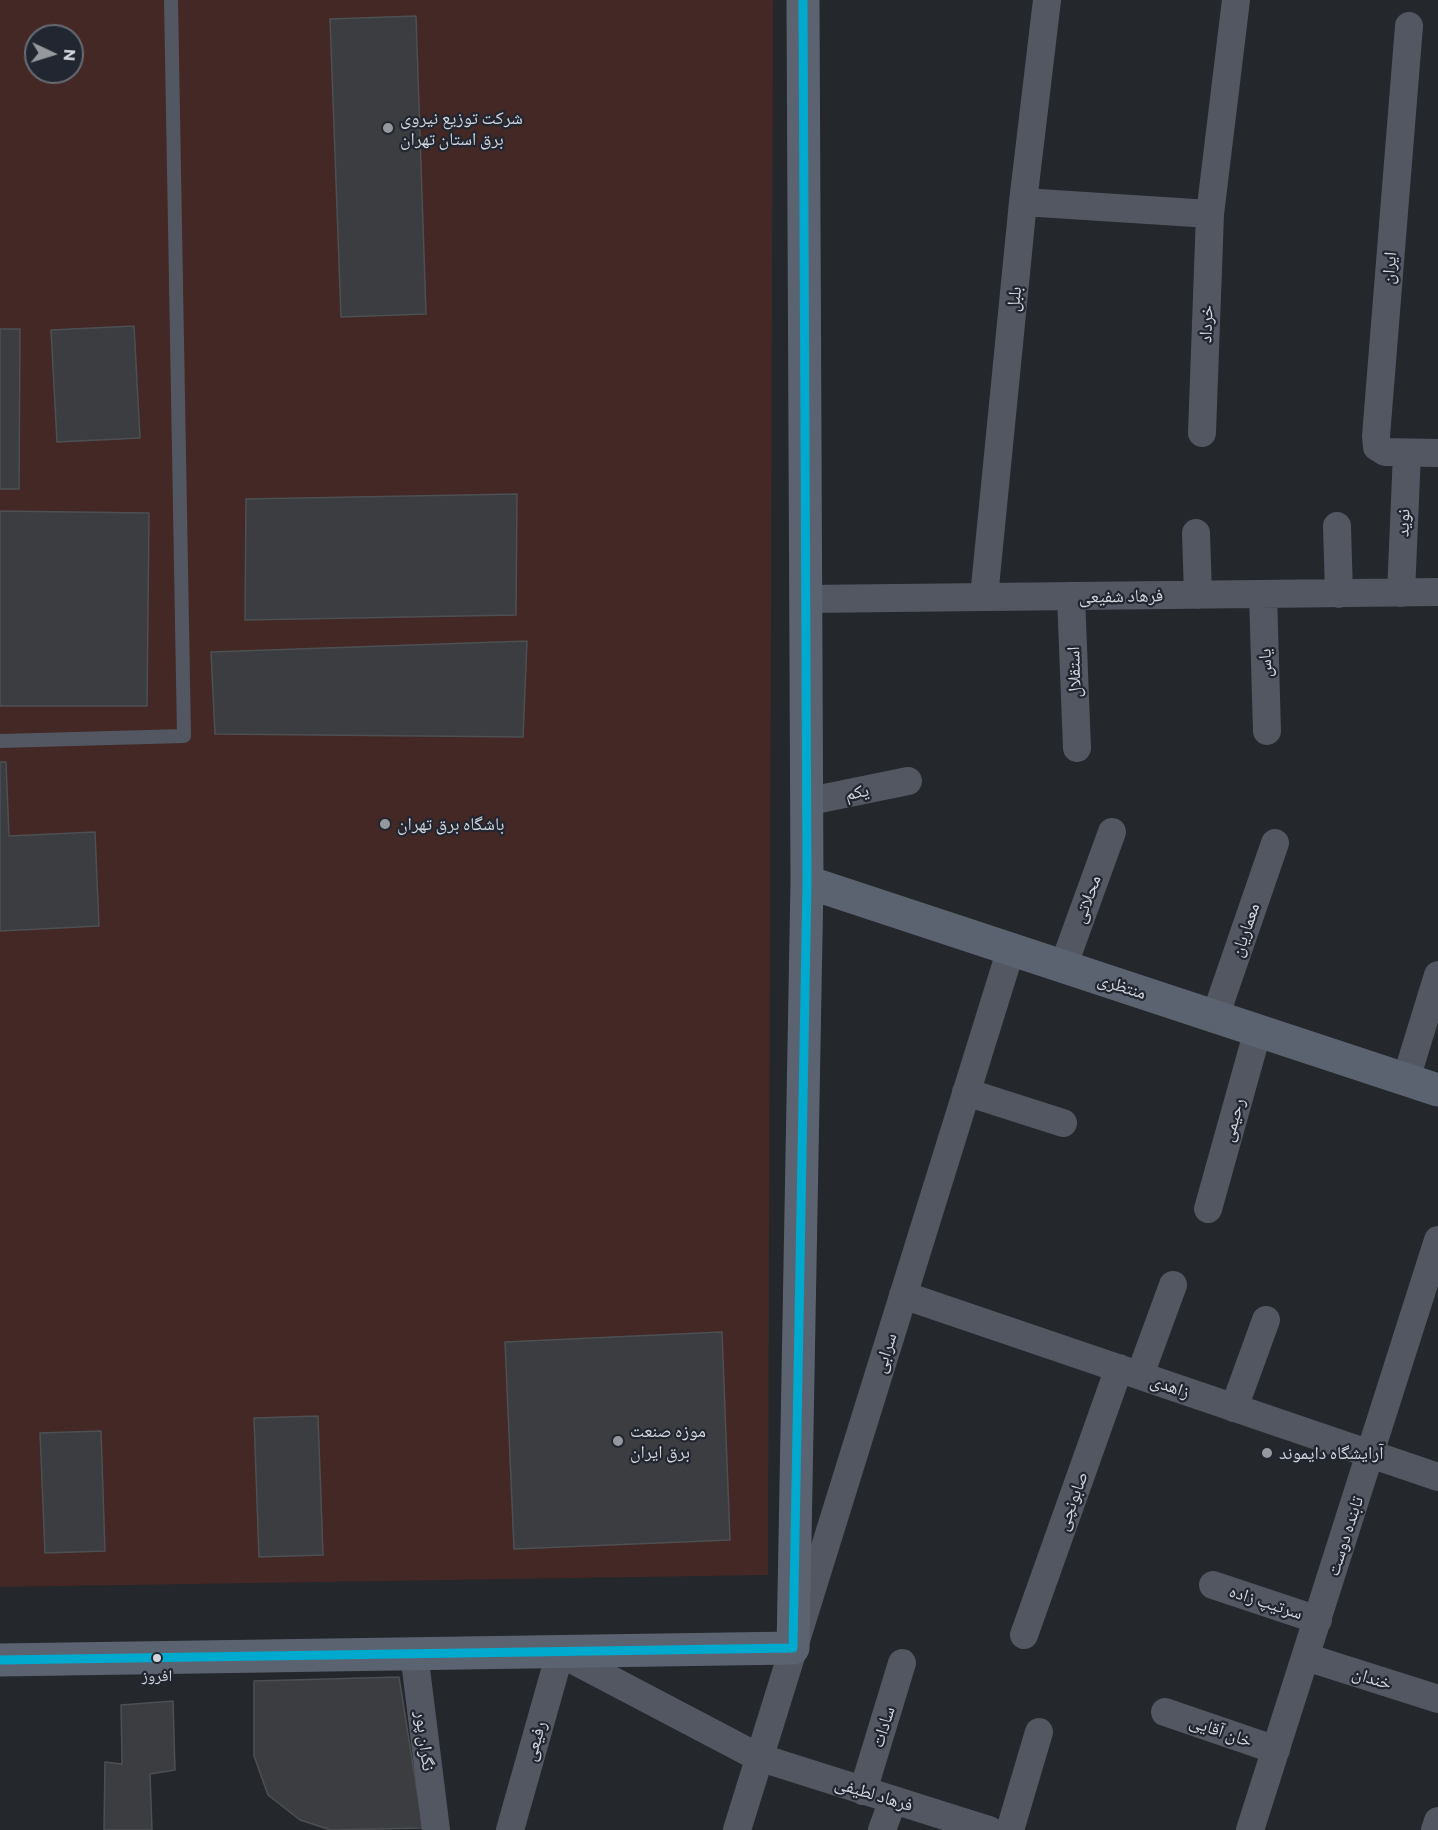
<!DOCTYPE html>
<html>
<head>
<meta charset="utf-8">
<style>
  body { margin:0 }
  #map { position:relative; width:1438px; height:1830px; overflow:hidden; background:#24272c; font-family:Commissioner,sans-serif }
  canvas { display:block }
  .north { position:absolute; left:24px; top:24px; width:60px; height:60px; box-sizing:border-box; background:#212630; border:2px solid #686c75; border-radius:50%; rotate:94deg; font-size:16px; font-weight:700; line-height:24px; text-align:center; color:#d2d6dc }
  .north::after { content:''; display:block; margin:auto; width:21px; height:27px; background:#95999e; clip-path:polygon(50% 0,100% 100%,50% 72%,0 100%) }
</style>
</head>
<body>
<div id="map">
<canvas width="1438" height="1830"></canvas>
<div class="north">N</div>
</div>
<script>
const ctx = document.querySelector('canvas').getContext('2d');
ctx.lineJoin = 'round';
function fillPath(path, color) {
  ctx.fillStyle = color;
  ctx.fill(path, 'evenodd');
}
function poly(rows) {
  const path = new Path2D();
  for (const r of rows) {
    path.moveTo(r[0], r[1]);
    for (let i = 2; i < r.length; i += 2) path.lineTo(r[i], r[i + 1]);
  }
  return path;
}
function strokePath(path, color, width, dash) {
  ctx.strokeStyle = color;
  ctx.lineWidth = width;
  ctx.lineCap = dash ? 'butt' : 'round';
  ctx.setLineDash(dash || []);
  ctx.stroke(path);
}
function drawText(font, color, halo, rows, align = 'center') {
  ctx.font = font + ' Commissioner,"Noto Naskh Arabic",sans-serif';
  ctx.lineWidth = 4.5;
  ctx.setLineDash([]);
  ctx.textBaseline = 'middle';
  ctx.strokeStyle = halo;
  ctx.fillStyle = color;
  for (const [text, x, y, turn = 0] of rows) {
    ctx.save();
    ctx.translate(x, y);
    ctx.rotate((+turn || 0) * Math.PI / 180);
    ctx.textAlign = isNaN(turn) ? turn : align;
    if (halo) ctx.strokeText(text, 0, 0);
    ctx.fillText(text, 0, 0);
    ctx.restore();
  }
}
const green = poly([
  [0,0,773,0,768,1575,0,1587],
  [36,36,72,36,72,72,36,72]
]);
const building = poly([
  [416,16,426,314,341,317,330,19,416,16],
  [134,326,140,438,57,442,51,330,134,326],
  [0,329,20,329,19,489,0,489,0,329],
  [517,494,516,615,245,620,246,499,517,494],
  [0,511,149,513,147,706,0,706,0,511],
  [527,641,523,737,215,734,211,652,527,641],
  [0,762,6,762,9,836,95,832,99,926,0,931,0,762],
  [722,1332,730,1540,514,1549,505,1342,722,1332],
  [318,1416,323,1555,259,1557,254,1418,318,1416],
  [101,1431,105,1551,45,1553,40,1433,101,1431],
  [399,1677,423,1828,331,1830,300,1820,268,1795,254,1756,254,1681,399,1677],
  [173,1701,175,1770,150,1774,152,1830,104,1830,105,1762,122,1764,121,1705,173,1701]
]);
const service = poly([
  [0,741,184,736,171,0]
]);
const minor = poly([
  [1409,26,1376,436,1377,447,1385,452,1438,453],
  [1023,202,1210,214,1236,0],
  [1202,433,1210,214],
  [1337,526,1339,594],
  [1196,533,1198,595],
  [1401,593,1407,453],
  [1263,594,1267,731],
  [1071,596,1077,748],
  [984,597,1023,202,1047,0],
  [805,599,1438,592],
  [805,802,908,781],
  [1063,967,1112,832],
  [1215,1017,1275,843],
  [1406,1079,1438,975],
  [966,1092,1063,1123],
  [1208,1209,1258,1030],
  [903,1295,1438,1477],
  [1140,1375,1173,1285],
  [1234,1408,1266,1320],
  [1213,1585,1318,1620],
  [1024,1635,1119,1368],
  [414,1653,436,1830],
  [1306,1657,1438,1699],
  [1165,1712,1276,1750],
  [863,1791,902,1663],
  [510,1830,560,1653,758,1757,989,1830],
  [737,1830,1011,949],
  [882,1830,893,1800],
  [1010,1830,1039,1732],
  [1250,1830,1438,1240],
  [1435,1830,1438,1821]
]);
const secondary = poly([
  [807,882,1438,1090],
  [0,1660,793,1648,807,882,803,0]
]);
const bus1 = poly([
  [0,1660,793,1648,807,882,803,0]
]);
const markers = [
  [388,128,6,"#95999e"],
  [385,824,6,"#95999e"],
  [618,1441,6,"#95999e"],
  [1267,1453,6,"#95999e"],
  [157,1658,5,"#d2d6dc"]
];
const busNames = [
  ["افروز",157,1676]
];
const poiNames = [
  ["شرکت توزیع نیروی",400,118],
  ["برق استان تهران",400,139],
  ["باشگاه برق تهران",397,824],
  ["موزه صنعت",630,1431],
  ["برق ایران",630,1452],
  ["آرایشگاه دایموند",1279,1453]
];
const streetNames = [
  ["ایران",1389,268,-85],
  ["بلبل",1014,299,-84],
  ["خرداد",1206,324,-88],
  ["نوید",1403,523,-88],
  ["فرهاد شفیعی",1121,596,-1],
  ["یاس",1265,663,-92],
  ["استقلال",1074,672,-92],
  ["یکم",857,792,-11],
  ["محلاتی",1087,899,-70],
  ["معماریان",1245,930,-71],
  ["منتظری",1122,986,18],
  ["رحیمی",1233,1120,-74],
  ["سرابی",885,1353,-73],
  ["زاهدی",1170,1386,19],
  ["صابونچی",1072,1501,-70],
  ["تابنده دوست",1345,1536,-72],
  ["سرتیپ زاده",1266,1602,18],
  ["خندان",1372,1678,17],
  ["سادات",883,1727,-73],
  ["خان آقایی",1221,1731,19],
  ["نگران پور",425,1741,83],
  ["رفیعی",535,1741,-74],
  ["فرهاد لطیفی",874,1794,17]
];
fillPath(green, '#432825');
fillPath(building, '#3b3d41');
strokePath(building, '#4d5053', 1.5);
strokePath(service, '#525762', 14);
strokePath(minor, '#525762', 28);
strokePath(secondary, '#5c6370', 33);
strokePath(bus1, '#00a9ce', 9);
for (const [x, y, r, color] of markers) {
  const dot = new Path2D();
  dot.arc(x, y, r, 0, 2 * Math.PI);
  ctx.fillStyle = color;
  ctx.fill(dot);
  strokePath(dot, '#212630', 2);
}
drawText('16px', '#d2d6dc', '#212630', busNames);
drawText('18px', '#d2d6dc', '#212630', poiNames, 'left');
drawText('18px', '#d2d6dc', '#212630', streetNames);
</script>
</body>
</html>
